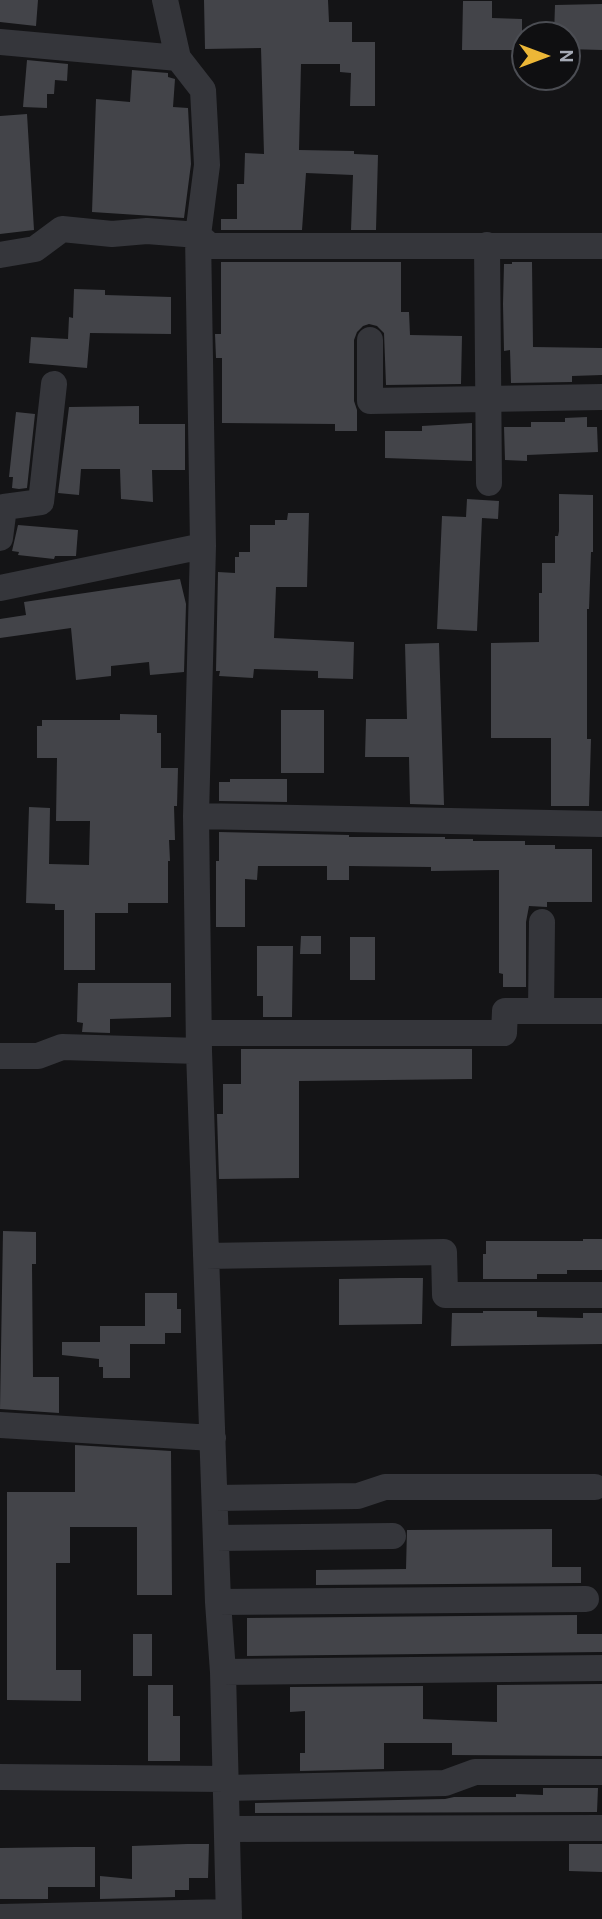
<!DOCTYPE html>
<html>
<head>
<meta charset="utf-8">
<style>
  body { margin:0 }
  #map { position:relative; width:602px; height:1919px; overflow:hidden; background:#141416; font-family:Overpass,sans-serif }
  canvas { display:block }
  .north { position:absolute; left:511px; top:21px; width:70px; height:70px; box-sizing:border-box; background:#0f0f11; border:2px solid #4b4d53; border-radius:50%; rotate:90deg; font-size:19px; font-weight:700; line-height:28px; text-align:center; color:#a6abb6 }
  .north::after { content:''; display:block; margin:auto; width:24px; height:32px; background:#ecb737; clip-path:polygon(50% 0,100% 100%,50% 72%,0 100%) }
</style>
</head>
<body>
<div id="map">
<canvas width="602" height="1919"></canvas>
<div class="north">N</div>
</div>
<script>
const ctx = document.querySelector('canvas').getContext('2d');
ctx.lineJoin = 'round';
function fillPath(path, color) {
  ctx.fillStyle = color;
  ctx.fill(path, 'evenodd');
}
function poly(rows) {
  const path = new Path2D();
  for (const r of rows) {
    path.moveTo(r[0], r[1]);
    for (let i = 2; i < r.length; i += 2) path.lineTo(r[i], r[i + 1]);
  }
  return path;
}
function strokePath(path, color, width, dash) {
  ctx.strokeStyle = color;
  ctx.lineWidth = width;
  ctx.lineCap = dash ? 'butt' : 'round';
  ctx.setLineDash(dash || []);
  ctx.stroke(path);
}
const building = poly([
  [0,0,38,0,36,26,0,22],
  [204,0,328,0,329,22,352,22,352,42,375,42,375,106,350,106,351,73,340,72,340,64,301,64,299,150,354,151,354,154,378,155,376,230,351,230,353,175,306,173,302,230,221,230,221,219,237,219,237,184,244,184,245,153,264,154,261,48,205,49],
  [463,1,492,1,492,18,522,19,522,50,462,50],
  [602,4,602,50,567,49,567,35,554,35,555,5],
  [27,60,68,64,67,81,55,80,54,94,47,94,47,108,23,107],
  [132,70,168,73,168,77,175,79,173,107,188,108,191,164,184,218,92,212,96,99,130,102],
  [27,114,34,230,0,234,0,116],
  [221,262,401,262,401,312,409,312,410,335,462,336,461,384,386,385,384,333,377,326,369,324,363,326,357,332,354,340,354,401,357,410,357,431,335,431,335,424,222,423,222,358,216,358,215,334,221,334],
  [512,262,532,262,533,347,602,348,602,375,572,376,572,382,511,383,510,350,504,351,503,304,504,264,512,264],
  [74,289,105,290,105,295,171,297,171,334,90,333,87,368,29,363,31,337,68,339,69,317,73,318],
  [139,406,139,424,185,424,185,470,152,470,153,502,121,499,120,469,81,469,79,495,58,493,69,407],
  [16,412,35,414,27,488,19,489,12,488,13,477,9,477],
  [587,417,587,427,597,427,598,452,527,455,527,461,505,460,504,427,531,427,531,422,565,422,565,418],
  [472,423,472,461,385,458,385,431,422,431,422,426],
  [559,494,593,495,593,552,591,552,589,609,587,609,587,739,591,739,589,806,551,806,551,738,491,738,491,643,539,642,539,593,542,593,542,563,555,563,555,536,558,536,559,531],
  [467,499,499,501,498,519,482,518,477,631,437,629,442,516,466,517],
  [288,513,309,513,307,587,276,587,274,638,354,642,353,679,318,678,318,671,254,669,253,678,219,676,220,671,216,671,218,572,235,573,235,557,239,557,239,552,250,552,250,525,275,525,275,520,287,520],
  [18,525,78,530,76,556,55,556,54,559,18,555,19,552,12,551],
  [180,579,186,604,184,672,150,675,149,662,111,666,111,676,76,680,71,628,0,638,0,619,26,615,24,602],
  [439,643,444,805,410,804,409,757,365,757,366,719,407,719,405,644],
  [281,710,324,710,324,773,281,773],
  [120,714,157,715,157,733,161,733,161,768,178,768,177,806,174,806,175,840,169,840,170,861,168,861,168,903,128,903,128,913,95,913,95,970,64,970,64,910,55,910,55,904,26,903,29,807,50,808,49,864,89,865,90,821,56,821,57,758,37,758,37,726,42,726,42,720,120,720],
  [230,779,287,779,287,802,219,801,219,782,230,782],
  [219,832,349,835,349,837,445,837,445,839,473,839,473,841,525,841,525,845,555,845,555,849,592,849,592,902,547,902,547,907,529,906,526,922,526,987,503,987,503,974,499,973,499,870,431,871,431,867,349,866,349,880,327,880,327,866,258,866,257,880,245,879,245,927,216,927,216,861,219,861],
  [301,936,321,936,321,954,300,954],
  [350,937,375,937,375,980,350,980],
  [257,946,293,946,292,1017,263,1017,263,996,257,996],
  [78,983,171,983,171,1017,110,1019,110,1033,82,1032,83,1023,77,1022],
  [241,1049,472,1049,472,1079,299,1081,299,1178,219,1179,217,1114,223,1114,223,1084,241,1084],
  [3,1231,36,1232,36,1264,32,1264,33,1377,59,1377,59,1413,0,1409],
  [583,1239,602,1239,602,1270,567,1270,567,1274,537,1274,537,1279,483,1279,483,1254,486,1254,486,1241,583,1241],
  [399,1278,423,1278,422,1324,339,1325,339,1279],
  [145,1293,177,1293,177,1309,181,1309,181,1333,165,1333,165,1344,130,1344,130,1378,103,1378,103,1367,99,1367,99,1359,62,1355,62,1342,100,1342,100,1326,145,1326],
  [483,1311,537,1311,537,1317,583,1318,583,1313,602,1313,602,1344,451,1346,452,1313,483,1313],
  [75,1445,171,1451,172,1595,137,1595,137,1527,70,1527,70,1563,56,1563,56,1670,81,1670,81,1701,7,1700,7,1492,75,1492],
  [552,1529,552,1567,581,1567,581,1583,316,1585,316,1570,406,1569,407,1530],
  [577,1615,577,1634,602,1634,602,1652,247,1656,247,1618],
  [133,1634,152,1634,152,1676,133,1676],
  [602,1684,602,1756,452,1755,452,1743,384,1743,384,1769,300,1771,300,1753,305,1753,305,1711,290,1712,290,1687,423,1686,423,1719,497,1722,497,1685],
  [148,1685,173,1685,173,1716,180,1716,180,1761,148,1761],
  [543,1788,598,1788,597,1812,255,1813,255,1803,445,1799,454,1797,516,1797,516,1794,543,1795],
  [187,1844,209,1844,208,1878,189,1878,189,1890,175,1890,175,1897,100,1899,100,1876,132,1879,132,1846],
  [569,1844,602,1844,602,1872,569,1871],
  [74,1847,95,1847,95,1887,48,1887,48,1899,0,1899,0,1848]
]);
const minor = poly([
  [165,0,178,58,203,90,207,165,198,235,203,546,196,816,199,1051,218,1602,223,1672,229,1919],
  [0,42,178,58],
  [487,245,489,483],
  [0,255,35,249,62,229,112,234,147,231,198,235,210,246,602,246],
  [370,340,370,401,602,397],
  [0,538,4,507,41,502,54,384],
  [0,588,203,546],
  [196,816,602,824],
  [541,1011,542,922],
  [199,1033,504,1033,505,1011,602,1011],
  [0,1056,38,1056,62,1047,199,1051],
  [206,1256,444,1252,445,1295,602,1295],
  [0,1425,213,1438],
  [215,1498,358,1496,385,1487,595,1487],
  [216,1538,393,1536],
  [218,1602,586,1599],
  [223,1672,602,1668],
  [0,1777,225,1779],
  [226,1788,445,1783,475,1772,602,1772],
  [227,1829,602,1828],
  [0,1917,229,1912]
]);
fillPath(building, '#434449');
strokePath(minor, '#35363b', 26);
</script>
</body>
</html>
